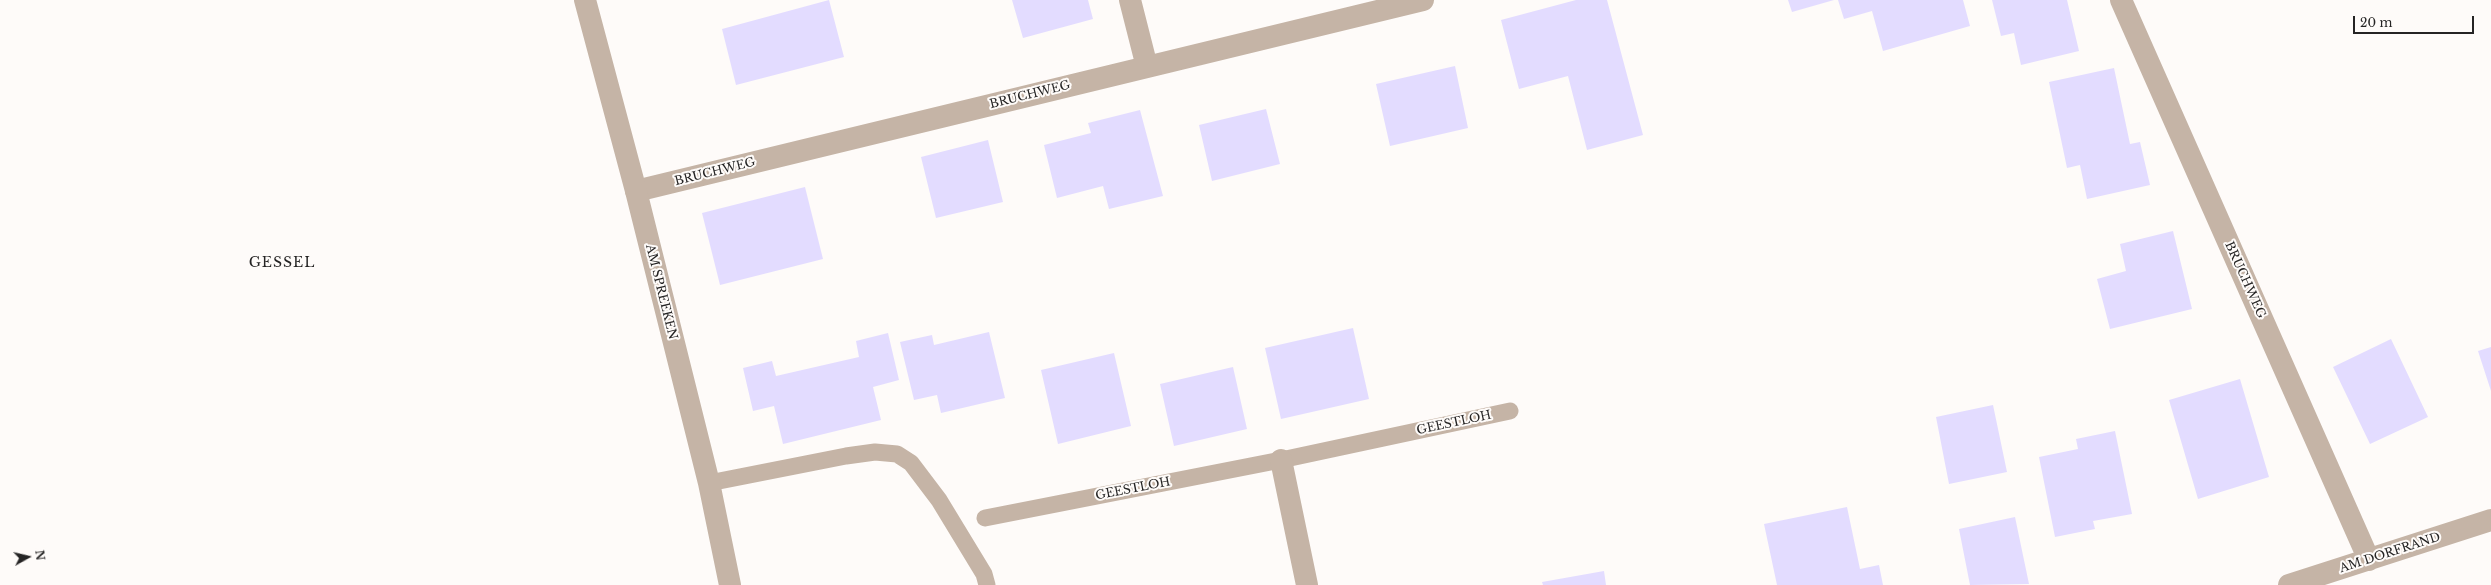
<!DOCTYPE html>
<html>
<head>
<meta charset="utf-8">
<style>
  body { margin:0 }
  #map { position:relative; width:2491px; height:585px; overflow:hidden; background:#fefbf9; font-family:"Libre Baskerville",serif }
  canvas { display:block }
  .north { position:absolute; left:8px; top:537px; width:40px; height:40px; -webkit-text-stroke:3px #fefbf9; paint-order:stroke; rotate:82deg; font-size:11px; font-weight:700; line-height:16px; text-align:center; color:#252424 }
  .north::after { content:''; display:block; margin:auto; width:14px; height:18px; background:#252424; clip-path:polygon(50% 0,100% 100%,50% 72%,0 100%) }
  .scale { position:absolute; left:2353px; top:16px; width:121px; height:18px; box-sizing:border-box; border:2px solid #252424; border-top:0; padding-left:5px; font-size:12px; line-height:14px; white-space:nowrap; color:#252424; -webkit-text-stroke:3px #fefbf9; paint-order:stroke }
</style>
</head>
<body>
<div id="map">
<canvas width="2491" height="585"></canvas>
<div class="north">N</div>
<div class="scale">20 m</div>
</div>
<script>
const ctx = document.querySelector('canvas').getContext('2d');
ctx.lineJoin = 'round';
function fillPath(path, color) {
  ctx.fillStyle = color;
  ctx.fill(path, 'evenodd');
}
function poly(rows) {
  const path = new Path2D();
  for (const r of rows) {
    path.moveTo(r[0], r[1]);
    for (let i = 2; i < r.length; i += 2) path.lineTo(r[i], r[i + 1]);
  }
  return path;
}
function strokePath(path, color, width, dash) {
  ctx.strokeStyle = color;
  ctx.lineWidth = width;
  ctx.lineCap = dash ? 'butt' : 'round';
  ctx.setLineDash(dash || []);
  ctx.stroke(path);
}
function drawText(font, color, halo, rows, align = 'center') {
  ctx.font = font + ' "Libre Baskerville",serif';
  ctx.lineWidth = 4;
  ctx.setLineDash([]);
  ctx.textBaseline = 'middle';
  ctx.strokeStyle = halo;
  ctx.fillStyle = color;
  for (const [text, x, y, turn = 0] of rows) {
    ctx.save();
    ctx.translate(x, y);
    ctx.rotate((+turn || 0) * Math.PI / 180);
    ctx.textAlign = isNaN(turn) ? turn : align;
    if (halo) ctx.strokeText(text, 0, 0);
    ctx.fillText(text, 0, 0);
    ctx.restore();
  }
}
const building = poly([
  [829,0,844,57,736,85,722,29],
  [1012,0,1088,0,1093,19,1023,38],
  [1576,0,1607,0,1643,135,1587,150,1568,76,1519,89,1501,20],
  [1788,0,1834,0,1792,12],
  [1838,0,1963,0,1970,26,1883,51,1872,11,1844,19],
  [1992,0,2067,0,2079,51,2021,65,2014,33,2001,36],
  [1455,66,1468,128,1390,146,1376,84],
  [2114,68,2130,144,2140,142,2150,185,2087,199,2080,165,2067,168,2049,82],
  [1266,109,1280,164,1212,181,1199,125],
  [1140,110,1163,196,1109,209,1103,186,1057,198,1044,145,1091,133,1088,123],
  [988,140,1003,202,936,218,921,157],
  [805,187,823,259,720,285,702,213],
  [2173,231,2192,309,2110,329,2097,279,2126,271,2120,244],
  [1353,328,1369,399,1281,419,1265,348],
  [989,332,1005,398,941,413,937,395,914,400,900,342,932,335,934,345],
  [888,333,899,380,873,387,881,420,783,444,774,406,753,411,743,368,772,361,776,376,859,357,856,341],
  [2391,339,2428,417,2370,444,2333,367],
  [2491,347,2491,391,2478,351],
  [1114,353,1131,426,1058,444,1041,370],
  [1233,367,1247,429,1174,446,1160,384],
  [2240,379,2269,477,2198,499,2169,400],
  [1993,405,2007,472,1949,484,1936,417],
  [2115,431,2132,514,2093,521,2095,529,2055,537,2039,457,2078,449,2076,439],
  [1847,507,1860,569,1879,565,1883,585,1777,585,1764,524],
  [2015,517,2029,584,1970,585,1959,529],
  [1604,571,1606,585,1543,585,1542,582]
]);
const service = poly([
  [709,483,846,456,875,452,897,454,911,463,939,500,984,574,987,585],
  [985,518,1281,460,1510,411]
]);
const minor = poly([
  [1130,0,1147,67],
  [2121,0,2369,560],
  [636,191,1423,0],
  [1281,460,1307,585],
  [2289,585,2491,520]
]);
const tertiary = poly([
  [585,0,636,191,709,483,730,585]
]);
const streetNames = [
  ["BRUCHWEG",1030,95,-14],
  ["BRUCHWEG",715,172,-14],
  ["BRUCHWEG",2245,280,66],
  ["AM SPREEKEN",661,292,76],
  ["GEESTLOH",1454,423,-12],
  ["GEESTLOH",1133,489,-11],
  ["AM DORFRAND",2390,553,-18]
];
const quarterNames = [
  ["GESSEL",282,263]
];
fillPath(building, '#e3dcff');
strokePath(service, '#c5b4a6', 17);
strokePath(minor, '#c5b4a6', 22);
strokePath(tertiary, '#c5b4a6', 22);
drawText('12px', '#252424', '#fefbf9', streetNames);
ctx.letterSpacing = '1px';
drawText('14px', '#252424', '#fefbf9', quarterNames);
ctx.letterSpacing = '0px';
</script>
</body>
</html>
